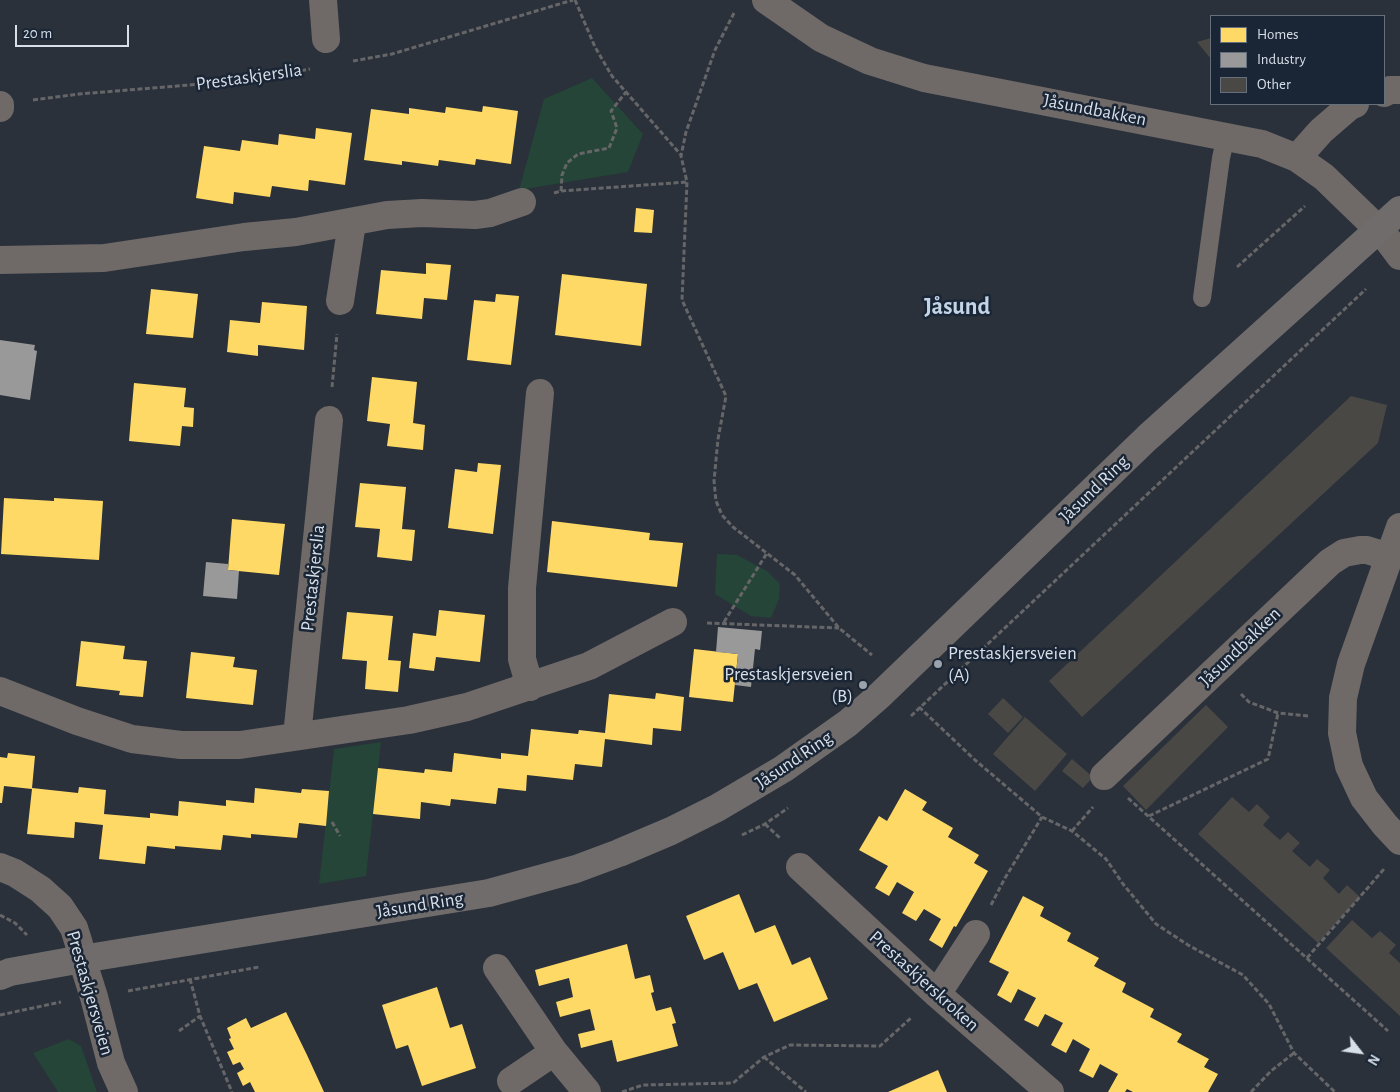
<!DOCTYPE html>
<html>
<head>
<meta charset="utf-8">
<style>
  body { margin:0 }
  #map { position:relative; width:1400px; height:1092px; overflow:hidden; background:#2a313a; font-family:"Alegreya Sans",sans-serif }
  canvas { display:block }
  .legend { position:absolute; left:1210px; top:15px; width:175px; height:90px; box-sizing:border-box; background:#1a2635; border:1px solid #66707d; margin:0; padding:6px 9px; list-style:none; font-size:15px; color:#d7dfe9 }
  .legend li { display:flex; align-items:center; gap:10px; height:25px }
  .legend b { width:25px; border:1px solid #66707d }
  .north { position:absolute; left:1335px; top:1027px; width:50px; height:50px; -webkit-text-stroke:4px #1a2635; paint-order:stroke; rotate:120deg; font-size:14px; font-weight:700; line-height:20px; text-align:center; color:#d7dfe9 }
  .north::after { content:''; display:block; margin:auto; width:18px; height:22px; background:#d7dfe9; clip-path:polygon(50% 0,100% 100%,50% 72%,0 100%) }
  .scale { position:absolute; left:15px; top:25px; width:114px; height:22px; box-sizing:border-box; border:2px solid #d7dfe9; border-top:0; padding-left:6px; font-size:15px; line-height:18px; white-space:nowrap; color:#d7dfe9; -webkit-text-stroke:4px #1a2635; paint-order:stroke }
</style>
</head>
<body>
<div id="map">
<canvas width="1400" height="1092"></canvas>
<ul class="legend">
<li><b style="height:14px;background:#ffd966"></b>Homes</li>
<li><b style="height:14px;background:#999"></b>Industry</li>
<li><b style="height:14px;background:#494845"></b>Other</li>
</ul>
<div class="north">N</div>
<div class="scale">20 m</div>
</div>
<script>
const ctx = document.querySelector('canvas').getContext('2d');
ctx.lineJoin = 'round';
function fillPath(path, color) {
  ctx.fillStyle = color;
  ctx.fill(path, 'evenodd');
}
function poly(rows) {
  const path = new Path2D();
  for (const r of rows) {
    path.moveTo(r[0], r[1]);
    for (let i = 2; i < r.length; i += 2) path.lineTo(r[i], r[i + 1]);
  }
  return path;
}
function strokePath(path, color, width, dash) {
  ctx.strokeStyle = color;
  ctx.lineWidth = width;
  ctx.lineCap = dash ? 'butt' : 'round';
  ctx.setLineDash(dash || []);
  ctx.stroke(path);
}
function drawText(font, color, halo, rows, align = 'center') {
  ctx.font = font + ' "Alegreya Sans",sans-serif';
  ctx.lineWidth = 5;
  ctx.setLineDash([]);
  ctx.textBaseline = 'middle';
  ctx.strokeStyle = halo;
  ctx.fillStyle = color;
  for (const [text, x, y, turn = 0] of rows) {
    ctx.save();
    ctx.translate(x, y);
    ctx.rotate((+turn || 0) * Math.PI / 180);
    ctx.textAlign = isNaN(turn) ? turn : align;
    if (halo) ctx.strokeText(text, 0, 0);
    ctx.fillText(text, 0, 0);
    ctx.restore();
  }
}
const green = poly([
  [592,78,643,134,628,172,519,190,544,99],
  [717,554,737,555,767,571,780,584,779,599,771,618,751,616,715,594],
  [381,742,366,876,319,884,334,749],
  [69,1039,81,1046,97,1092,58,1092,33,1053]
]);
const homes = poly([
  [483,106,518,111,511,164,476,159,475,165,439,160,438,166,402,161,402,165,364,160,371,109,409,114,409,108,445,113,446,107,482,112],
  [316,128,352,133,345,185,309,180,308,191,272,186,270,197,234,192,233,204,196,198,204,146,240,151,242,140,278,145,279,134,315,139],
  [636,208,654,210,652,233,634,232],
  [426,263,451,265,447,300,424,298,422,319,376,314,381,270,426,274],
  [562,274,647,284,641,346,555,335],
  [151,289,198,294,193,338,146,334],
  [496,294,519,296,511,365,467,360,474,300,495,302],
  [262,302,307,306,304,350,258,345,258,356,227,352,230,320,260,323],
  [372,377,417,382,413,423,425,425,423,450,387,446,390,424,367,421],
  [134,383,186,388,184,407,194,408,193,427,182,426,180,446,129,441],
  [478,463,501,465,493,534,448,528,455,469,477,472],
  [360,483,406,487,402,529,415,530,412,561,377,557,380,529,355,527],
  [4,498,54,501,54,498,103,501,99,560,1,554],
  [232,519,285,524,279,575,228,570],
  [552,521,650,533,649,540,683,543,677,587,547,572],
  [439,610,485,615,480,662,436,657,434,671,409,668,413,633,436,636],
  [347,612,393,616,388,660,401,661,398,692,365,689,367,661,342,659],
  [81,641,125,646,123,659,147,661,143,697,119,695,120,691,76,686],
  [694,649,738,654,733,702,689,697],
  [191,652,235,657,233,667,257,670,253,705,186,698],
  [656,693,684,697,681,731,653,728,652,745,605,739,602,767,575,764,573,780,527,775,526,791,498,788,496,804,451,799,450,806,421,802,420,819,373,814,378,768,424,773,425,769,452,772,454,753,501,759,501,753,528,756,531,729,578,734,579,730,605,733,609,694,655,699],
  [8,753,35,756,32,788,78,793,79,787,106,790,104,814,150,818,150,813,178,816,179,801,226,806,226,800,254,803,255,788,301,793,302,789,329,791,326,826,299,823,297,838,251,834,251,838,223,835,221,850,175,846,175,849,147,846,145,864,99,859,103,825,75,822,74,838,27,834,32,789,4,786,2,803,0,803,0,757,7,758],
  [905,789,927,802,922,810,953,828,948,837,979,855,974,863,988,871,956,927,954,926,942,948,929,940,941,919,924,909,916,921,902,913,914,892,897,882,889,896,875,888,888,866,859,850,879,816,887,821],
  [739,894,755,933,775,925,792,965,810,957,828,999,774,1022,757,983,739,990,723,952,704,960,686,916],
  [1023,896,1044,907,1040,916,1071,933,1067,941,1099,958,1094,966,1126,983,1122,992,1154,1009,1150,1017,1182,1034,1177,1042,1209,1059,1204,1067,1218,1074,1208,1092,1133,1092,1127,1089,1125,1092,1108,1092,1118,1074,1100,1064,1093,1078,1079,1071,1090,1049,1073,1039,1066,1053,1051,1045,1063,1023,1045,1014,1038,1027,1024,1020,1036,998,1018,989,1011,1003,997,995,1009,972,989,962],
  [627,944,635,979,650,975,654,992,651,993,656,1011,671,1007,676,1023,672,1024,678,1046,617,1062,612,1040,581,1048,578,1034,595,1030,590,1009,560,1017,556,1002,573,997,569,978,539,986,535,970],
  [437,987,450,1028,462,1024,476,1068,422,1086,408,1045,396,1049,382,1005],
  [286,1012,307,1055,324,1092,255,1092,250,1082,243,1086,237,1073,244,1069,240,1062,233,1065,227,1052,234,1049,229,1039,231,1038,227,1028,246,1018,251,1028],
  [938,1070,947,1092,888,1092]
]);
const industry = poly([
  [0,340,35,345,34,350,37,351,30,400,0,395],
  [206,562,228,564,228,570,239,571,237,599,203,596],
  [718,627,762,631,760,650,755,649,751,687,735,685,738,654,716,652]
]);
const building = poly([
  [1211,38,1211,59,1197,42],
  [1351,396,1387,405,1378,443,1082,717,1049,681],
  [1003,698,1023,717,1008,733,988,714],
  [1206,705,1228,727,1146,810,1123,786],
  [1025,717,1067,754,1035,791,993,754],
  [1072,759,1093,777,1083,788,1062,771],
  [1232,797,1249,812,1257,804,1270,817,1263,825,1280,840,1288,832,1300,843,1292,851,1310,867,1317,859,1330,870,1323,878,1339,894,1347,885,1360,897,1318,943,1198,834],
  [1352,920,1372,938,1380,931,1396,945,1389,953,1400,963,1400,1016,1326,948]
]);
const path = poly([
  [575,0,595,47,612,76,681,155],
  [734,13,715,50,686,132,681,156,687,182,682,300,726,396,718,439,714,481,716,501,722,515,733,527,795,575,839,628,872,655],
  [353,61,392,54,573,0],
  [33,100,79,94,251,80,310,69],
  [561,191,562,175,567,163,578,154,609,148,617,128,611,111,626,92],
  [554,193,561,191,687,182],
  [1237,267,1305,206],
  [332,387,337,334],
  [724,622,767,553],
  [707,623,839,628],
  [1241,694,1249,702,1278,713,1309,716],
  [919,707,975,760,1042,817,1072,831,1106,859,1123,884,1156,924,1188,945,1243,975,1269,1004,1294,1053,1335,1092],
  [911,716,1366,289],
  [1128,798,1388,1031],
  [1149,816,1268,759,1278,713],
  [332,822,340,836],
  [765,824,781,839],
  [1072,831,1093,807],
  [742,835,765,824,788,808],
  [991,905,1005,878,1042,817],
  [0,915,15,923,27,935],
  [1307,958,1384,869],
  [190,979,200,1016,232,1092],
  [128,991,259,967],
  [0,1015,61,1002],
  [179,1031,200,1016],
  [764,1057,806,1092],
  [622,1092,643,1085,733,1083,764,1057,790,1045,880,1046,912,1017],
  [1251,1092,1271,1071,1294,1053]
]);
const service = poly([
  [1202,298,1221,158,1226,136]
]);
const minor = poly([
  [323,0,326,39],
  [766,0,821,38,870,61,924,78,1262,144,1297,158,1324,177,1385,236,1400,256],
  [1384,93,1390,90,1400,90],
  [0,108,0,105],
  [1297,158,1321,131,1350,106,1355,104],
  [0,260,104,258,244,237,296,232,387,215,422,213,475,215,490,213,522,202],
  [340,301,352,223],
  [1400,527,1351,664,1343,698,1342,733,1349,766,1364,798,1385,825,1400,841],
  [530,687,522,659,522,588,540,393],
  [0,691,77,721,132,739,181,745,240,745,409,720,467,707,589,666,673,622],
  [297,736,329,420],
  [1104,776,1330,562,1344,553,1360,550,1367,550,1389,557],
  [0,867,15,873,40,889,60,907,74,928,79,944,82,959,94,997,111,1063,124,1092],
  [800,867,937,994,1050,1092],
  [497,968,554,1052,587,1092],
  [937,994,976,934],
  [511,1081,554,1052]
]);
const secondary = poly([
  [0,976,10,972,82,959,489,893,576,869,619,853,671,831,717,808,783,769,848,723,879,696,1147,438,1400,210]
]);
const markers = [
  [938,664,5,"#9aa2ac"],
  [863,685,5,"#9aa2ac"]
];
const streetNames = [
  ["Prestaskjerslia",249,77,-8],
  ["Jåsundbakken",1095,110,11],
  ["Jåsund Ring",1094,489,-44],
  ["Prestaskjerslia",313,578,-84],
  ["Jåsundbakken",1240,647,-44],
  ["Jåsund Ring",794,760,-34],
  ["Jåsund Ring",420,905,-9],
  ["Prestaskjerskroken",924,981,42],
  ["Prestaskjersveien",90,993,74]
];
const poiNames = [
  ["Prestaskjersveien",948,653],
  ["(A)",948,675],
  ["Prestaskjersveien",853,674,"right"],
  ["(B)",853,696,"right"]
];
const districtNames = [
  ["Jåsund",957,307]
];
fillPath(green, '#244537');
fillPath(homes, '#ffd966');
fillPath(industry, '#999');
fillPath(building, '#494845');
strokePath(path, '#666669', 3, [5, 2.5]);
strokePath(service, '#6f6968', 18);
strokePath(minor, '#6f6968', 28);
strokePath(secondary, '#706c6c', 28);
for (const [x, y, r, color] of markers) {
  const dot = new Path2D();
  dot.arc(x, y, r, 0, 2 * Math.PI);
  ctx.fillStyle = color;
  ctx.fill(dot);
  strokePath(dot, '#1a2635', 2);
}
drawText('19px', '#d7dfe9', '#1a2635', streetNames);
drawText('19px', '#d7dfe9', '#1a2635', poiNames, 'left');
drawText('bold 24px', '#c4d4e8', '#1a2635', districtNames);
</script>
</body>
</html>
